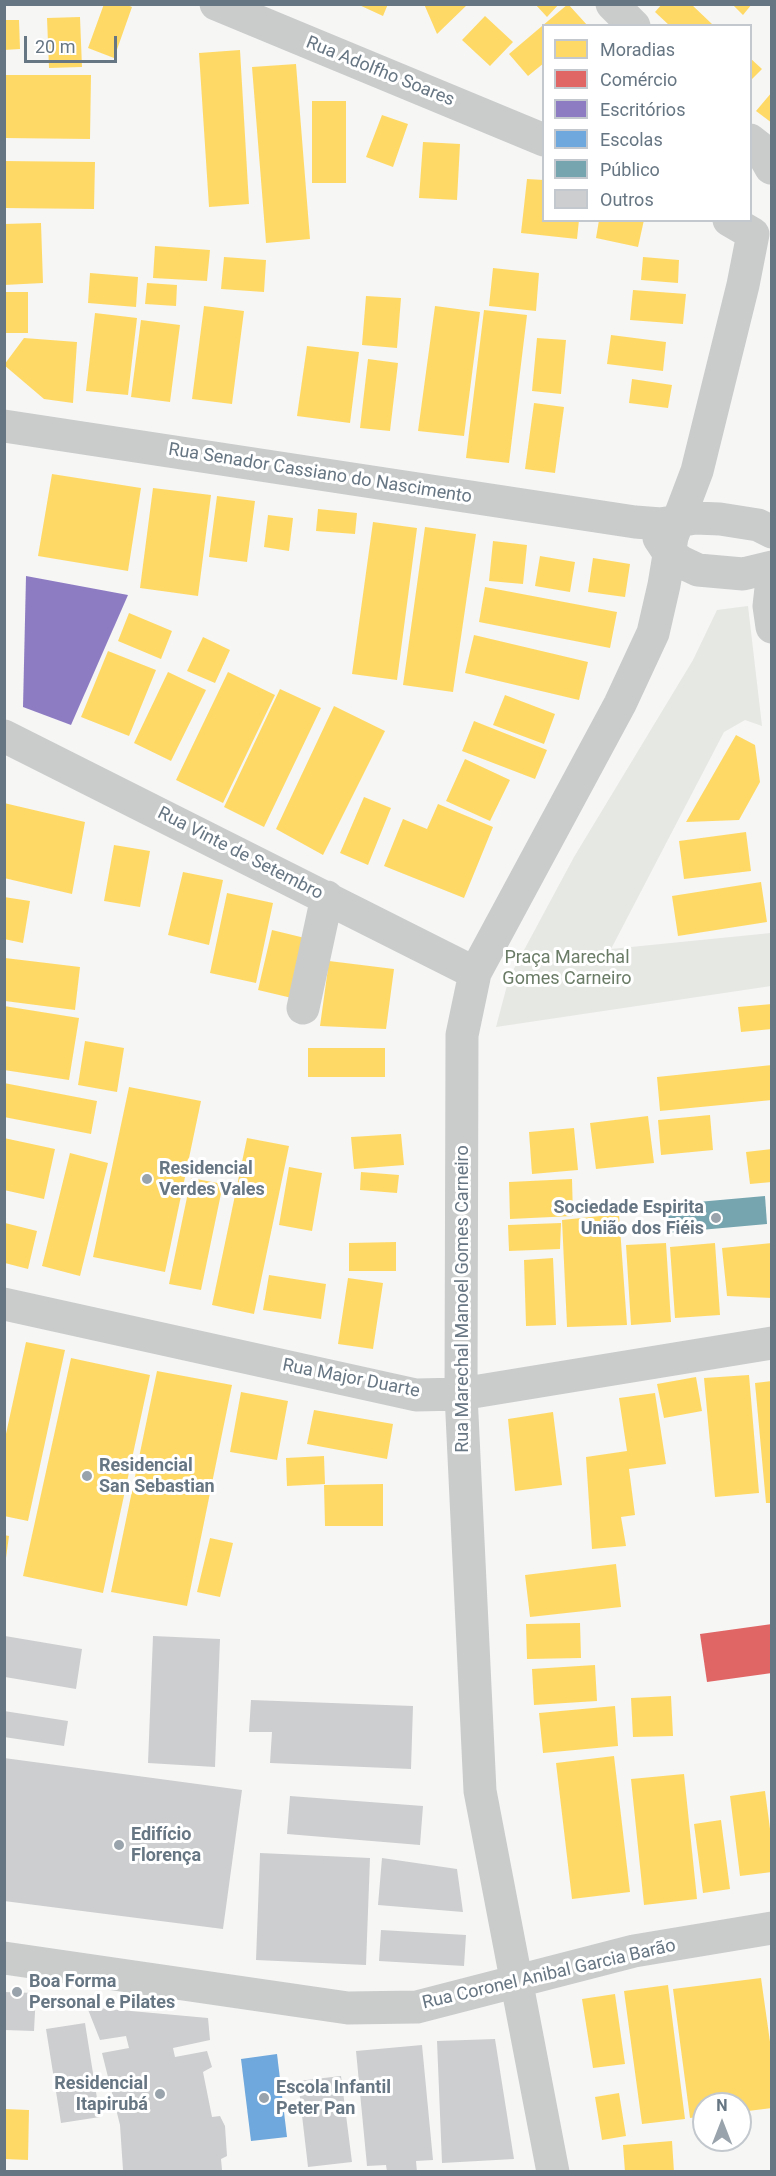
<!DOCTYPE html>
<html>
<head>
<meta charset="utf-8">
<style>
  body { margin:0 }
  #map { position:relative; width:776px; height:2176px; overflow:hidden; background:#f6f6f5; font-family:Roboto,sans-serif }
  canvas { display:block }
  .frame { position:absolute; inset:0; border:6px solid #677683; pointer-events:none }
  .legend { position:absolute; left:542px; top:24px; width:210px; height:198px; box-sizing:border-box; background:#fff; border:2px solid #c2c8cd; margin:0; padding:8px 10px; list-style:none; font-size:18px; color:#677683 }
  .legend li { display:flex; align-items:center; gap:12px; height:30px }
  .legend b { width:30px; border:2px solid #c2c8cd }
  .north { position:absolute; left:692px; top:2092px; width:60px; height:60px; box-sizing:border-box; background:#fff; border:2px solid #c2c8cd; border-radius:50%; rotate:0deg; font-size:16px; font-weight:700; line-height:24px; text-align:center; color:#677683 }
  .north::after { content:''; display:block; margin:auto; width:21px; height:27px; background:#99a3ab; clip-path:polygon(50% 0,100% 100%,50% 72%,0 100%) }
  .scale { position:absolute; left:24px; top:36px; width:93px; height:27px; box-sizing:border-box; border:3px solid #677683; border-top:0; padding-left:8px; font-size:18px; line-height:21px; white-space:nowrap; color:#677683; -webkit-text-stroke:4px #fff; paint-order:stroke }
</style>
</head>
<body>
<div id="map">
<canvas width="776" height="2176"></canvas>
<div class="frame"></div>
<ul class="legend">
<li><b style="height:16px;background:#ffd966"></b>Moradias</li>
<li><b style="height:16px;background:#e06666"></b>Comércio</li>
<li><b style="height:16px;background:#8e7cc3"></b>Escritórios</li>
<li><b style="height:16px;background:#6fa8dc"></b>Escolas</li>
<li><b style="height:16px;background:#76a5af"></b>Público</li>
<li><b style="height:16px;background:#cdcecf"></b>Outros</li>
</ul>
<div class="north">N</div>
<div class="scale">20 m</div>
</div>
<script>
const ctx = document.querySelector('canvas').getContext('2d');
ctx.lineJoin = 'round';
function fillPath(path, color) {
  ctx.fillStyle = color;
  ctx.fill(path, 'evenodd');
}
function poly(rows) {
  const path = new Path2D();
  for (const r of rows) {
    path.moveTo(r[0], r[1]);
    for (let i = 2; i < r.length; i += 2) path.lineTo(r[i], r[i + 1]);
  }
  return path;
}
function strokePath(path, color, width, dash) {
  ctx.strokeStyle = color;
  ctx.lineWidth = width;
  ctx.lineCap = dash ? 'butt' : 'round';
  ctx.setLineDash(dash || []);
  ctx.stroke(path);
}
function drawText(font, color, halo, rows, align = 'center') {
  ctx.font = font + ' Roboto,sans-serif';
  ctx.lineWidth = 6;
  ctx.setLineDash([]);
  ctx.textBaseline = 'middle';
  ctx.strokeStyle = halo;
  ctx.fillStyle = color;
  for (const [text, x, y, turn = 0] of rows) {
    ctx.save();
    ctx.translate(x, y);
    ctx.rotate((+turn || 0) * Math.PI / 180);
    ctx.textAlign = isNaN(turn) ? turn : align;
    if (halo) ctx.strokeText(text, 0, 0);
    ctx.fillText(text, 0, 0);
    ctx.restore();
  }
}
const green = poly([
  [748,606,762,726,745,720,724,732,611,949,771,933,771,986,496,1027,509,978,574,857,693,660,717,610]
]);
const homes = poly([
  [104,4,125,4,132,7,114,58,88,48],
  [357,4,388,4,383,16],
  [424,4,468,4,437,34],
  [535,4,559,4,547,17],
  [568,4,588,26,544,26,544,63,528,76,509,54],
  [662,4,691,4,712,24,670,26,655,12],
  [732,4,752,4,743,15],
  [485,16,513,42,490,66,462,40],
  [80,17,82,67,49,68,47,18],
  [4,20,19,20,20,49,4,50],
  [240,50,249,204,209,207,199,53],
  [750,58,762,69,750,81],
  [296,64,310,239,266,243,252,67],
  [4,75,91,75,90,139,4,138],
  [772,92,772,123,756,111],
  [312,101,346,101,346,183,312,183],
  [382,115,408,124,393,167,366,157],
  [423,142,460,144,457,200,419,198],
  [4,161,95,162,94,209,4,208],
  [527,179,544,180,544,220,579,220,577,239,521,233],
  [599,220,644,220,638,247,596,238],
  [41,223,43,283,4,285,4,224],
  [155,246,210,250,207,281,153,278],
  [224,257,266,260,264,292,221,289],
  [643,257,679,260,678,283,641,280],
  [493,268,539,273,536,311,489,306],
  [90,273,138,277,136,307,88,303],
  [147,283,177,285,176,306,145,304],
  [633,290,686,294,683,324,630,320],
  [5,292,28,292,28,333,5,333],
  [366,296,401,298,397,348,362,345],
  [204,306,244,311,232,404,192,399],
  [435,306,480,312,464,436,418,431],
  [484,310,527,315,509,463,466,458],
  [95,313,137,318,128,395,86,391],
  [141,320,180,325,170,402,131,397],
  [611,335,666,342,663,371,607,364],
  [24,338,77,342,73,403,44,399,4,365],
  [537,338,566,340,561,394,532,391],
  [307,346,359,352,350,423,297,416],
  [368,359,398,363,390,431,360,428],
  [632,379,672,385,668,408,629,403],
  [534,403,564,407,555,473,525,469],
  [52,474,141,488,128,571,38,556],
  [153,488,211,495,198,596,140,588],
  [217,496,255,501,247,562,209,557],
  [318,509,357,513,355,534,316,531],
  [268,515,293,518,289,551,264,547],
  [373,522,417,528,397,680,352,674],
  [425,527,476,534,453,692,403,685],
  [493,541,527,545,523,584,489,581],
  [540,556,575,562,570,592,535,586],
  [593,558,630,564,625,597,588,592],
  [485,587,617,612,610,648,479,622],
  [129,613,172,631,161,659,118,641],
  [474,635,588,662,579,700,465,673],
  [203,637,230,650,215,683,187,671],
  [108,651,156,670,129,736,81,717],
  [168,672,206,690,171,761,134,743],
  [228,672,275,695,223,803,176,780],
  [280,689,321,708,264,827,224,807],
  [505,695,555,714,544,744,493,725],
  [334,706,385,731,323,855,276,829],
  [474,721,547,750,535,779,462,751],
  [736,735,755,745,760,782,739,820,686,822],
  [465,759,510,780,490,821,446,801],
  [364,797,391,808,368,865,340,853],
  [4,803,85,822,72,894,4,878],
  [438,804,493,827,464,898,384,866,403,819,427,829],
  [746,832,751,871,684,879,679,841],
  [114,845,150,851,140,907,104,901],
  [183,872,223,880,209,945,168,935],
  [761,882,767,922,678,936,672,896],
  [227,893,273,903,256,983,210,973],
  [4,897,30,901,23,943,4,939],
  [272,930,309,939,296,999,258,990],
  [5,958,80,967,75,1010,5,1001],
  [329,961,394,969,386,1029,320,1026],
  [772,1004,772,1029,741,1032,738,1007],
  [4,1006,79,1018,69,1080,4,1070],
  [85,1041,124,1048,117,1092,78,1085],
  [308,1048,385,1048,385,1077,308,1077],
  [772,1065,772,1100,660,1111,657,1077],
  [4,1083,97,1101,91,1134,4,1117],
  [129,1087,201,1101,165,1272,93,1257],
  [710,1115,713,1150,661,1155,658,1120],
  [648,1116,654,1163,596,1169,590,1123],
  [574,1128,578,1170,532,1174,529,1132],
  [401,1134,404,1165,354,1169,351,1137],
  [4,1138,55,1149,44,1199,4,1190],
  [247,1138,289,1146,254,1314,212,1305],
  [772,1149,772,1182,750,1184,746,1152],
  [70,1153,108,1163,80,1276,42,1266],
  [289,1167,322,1173,312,1231,279,1225],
  [361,1172,399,1175,397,1193,360,1190],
  [191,1178,223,1184,201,1290,169,1284],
  [572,1179,573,1216,510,1219,509,1182],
  [619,1214,627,1325,567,1327,562,1220],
  [5,1223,37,1231,28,1269,5,1263],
  [561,1223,560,1249,509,1251,508,1225],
  [396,1242,396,1271,349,1271,349,1243],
  [666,1243,671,1322,631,1325,626,1245],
  [715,1243,720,1315,675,1318,670,1247],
  [772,1243,772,1298,727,1296,722,1248],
  [553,1258,556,1325,526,1326,524,1260],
  [269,1275,326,1284,321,1319,263,1310],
  [348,1278,383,1283,373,1349,338,1344],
  [26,1342,65,1350,28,1521,4,1516,4,1443],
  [71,1358,150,1375,103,1593,23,1576],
  [157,1371,232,1385,187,1606,111,1592],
  [749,1375,759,1493,715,1497,704,1378],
  [696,1377,702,1411,664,1418,657,1384],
  [772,1381,772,1503,766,1503,755,1383],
  [241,1392,288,1401,277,1460,230,1452],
  [655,1393,666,1464,629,1469,635,1515,621,1517,626,1546,592,1549,586,1457,627,1451,619,1398],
  [314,1410,393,1424,387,1459,307,1444],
  [553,1412,562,1485,515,1491,508,1419],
  [324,1456,325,1484,287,1486,286,1458],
  [383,1484,383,1526,325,1526,324,1485],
  [4,1535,9,1536,6,1558,4,1558],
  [210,1538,233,1543,220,1597,197,1592],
  [616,1564,621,1607,530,1617,525,1575],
  [580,1623,581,1658,527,1659,526,1624],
  [595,1665,597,1701,534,1705,532,1669],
  [671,1696,673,1736,633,1737,631,1698],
  [615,1706,618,1746,543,1753,539,1713],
  [614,1756,630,1892,572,1899,556,1763],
  [684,1774,697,1899,644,1905,631,1779],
  [765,1791,772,1844,772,1872,740,1876,730,1796],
  [721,1820,730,1889,703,1893,694,1824],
  [761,1978,772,2056,772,2108,740,2112,740,2104,704,2104,704,2116,690,2118,673,1989],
  [668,1985,685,2119,642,2124,624,1991],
  [615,1994,625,2064,593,2068,582,1999],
  [619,2093,626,2136,602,2140,595,2097],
  [4,2109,29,2110,28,2160,4,2159],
  [672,2141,674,2172,625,2172,623,2145]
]);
const shops = poly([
  [772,1624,772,1673,707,1682,700,1634]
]);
const offices = poly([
  [26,576,128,595,71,725,23,707]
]);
const schools = poly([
  [277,2054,287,2137,251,2141,241,2059]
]);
const public = poly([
  [765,1196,767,1224,667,1233,664,1205]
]);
const building = poly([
  [5,1636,82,1649,76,1689,5,1677],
  [153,1636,220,1639,215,1767,148,1763],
  [251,1700,413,1706,411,1769,270,1763,272,1732,249,1732],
  [4,1711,68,1721,64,1746,4,1737],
  [4,1758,242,1790,223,1929,4,1901],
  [290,1796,423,1806,420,1845,287,1834],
  [260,1853,370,1858,366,1965,256,1960],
  [382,1858,457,1869,463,1912,378,1905],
  [381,1930,466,1935,464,1966,379,1961],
  [4,1992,36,1993,34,2031,4,2030],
  [87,2007,208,2018,210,2040,173,2048,175,2057,207,2051,212,2067,203,2072,212,2117,220,2116,225,2126,227,2156,221,2159,222,2170,123,2170,120,2125,102,2053,129,2048,126,2036,100,2040],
  [85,2023,100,2117,61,2123,46,2029],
  [495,2039,514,2159,442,2163,437,2041],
  [422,2045,433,2160,416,2161,417,2172,387,2172,386,2165,367,2166,356,2051],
  [341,2076,352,2162,308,2167,298,2081]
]);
const minor = poly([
  [216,4,544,140],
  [612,4,634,26],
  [750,140,759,147,771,168],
  [4,426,635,522,661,524,695,518,720,519,758,525,772,532],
  [659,538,669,553,681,562,698,570,743,574,772,567],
  [772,579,769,606,772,627],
  [4,736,475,973],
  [303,1008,327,897],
  [4,1304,416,1395,461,1394,772,1343],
  [4,1958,348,2008,417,2007,634,1951,772,1928],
  [553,2172,480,1791,461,1394,462,1035,475,973,620,704,653,633,664,585,672,537,697,471,743,285,753,234,729,220]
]);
const markers = [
  [147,1179,6,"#99a3ab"],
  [716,1218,6,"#99a3ab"],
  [87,1476,6,"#99a3ab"],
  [119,1845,6,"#99a3ab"],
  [17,1992,6,"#99a3ab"],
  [160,2094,6,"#99a3ab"],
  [264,2098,6,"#99a3ab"]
];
const streetNames = [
  ["Rua Adolfho Soares",380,72,22],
  ["Rua Senador Cassiano do Nascimento",320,474,9],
  ["Rua Vinte de Setembro",240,854,27],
  ["Rua Marechal Manoel Gomes Carneiro",463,1299,-90],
  ["Rua Major Duarte",351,1379,11],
  ["Rua Coronel Anibal Garcia Barão",549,1975,-13]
];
const parkNames = [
  ["Praça Marechal",567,958],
  ["Gomes Carneiro",567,979]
];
const poiNames = [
  ["Residencial",159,1169],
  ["Verdes Vales",159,1190],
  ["Sociedade Espirita",704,1208,"right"],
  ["União dos Fiéis",704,1229,"right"],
  ["Residencial",99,1466],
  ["San Sebastian",99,1487],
  ["Edifício",131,1835],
  ["Florença",131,1856],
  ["Boa Forma",29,1982],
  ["Personal e Pilates",29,2003],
  ["Residencial",148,2084,"right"],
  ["Itapirubá",148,2105,"right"],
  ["Escola Infantil",276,2088],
  ["Peter Pan",276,2109]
];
fillPath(green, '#e6e8e3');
fillPath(homes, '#ffd966');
fillPath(shops, '#e06666');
fillPath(offices, '#8e7cc3');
fillPath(schools, '#6fa8dc');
fillPath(public, '#76a5af');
fillPath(building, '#cdcecf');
strokePath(minor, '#cacccc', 33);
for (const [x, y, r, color] of markers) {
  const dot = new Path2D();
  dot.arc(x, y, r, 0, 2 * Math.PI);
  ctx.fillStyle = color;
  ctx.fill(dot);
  strokePath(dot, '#fff', 2);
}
drawText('18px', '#677683', '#fff', streetNames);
drawText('18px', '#6a7b66', '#fff', parkNames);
drawText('bold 18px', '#677683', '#fff', poiNames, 'left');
</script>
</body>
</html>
